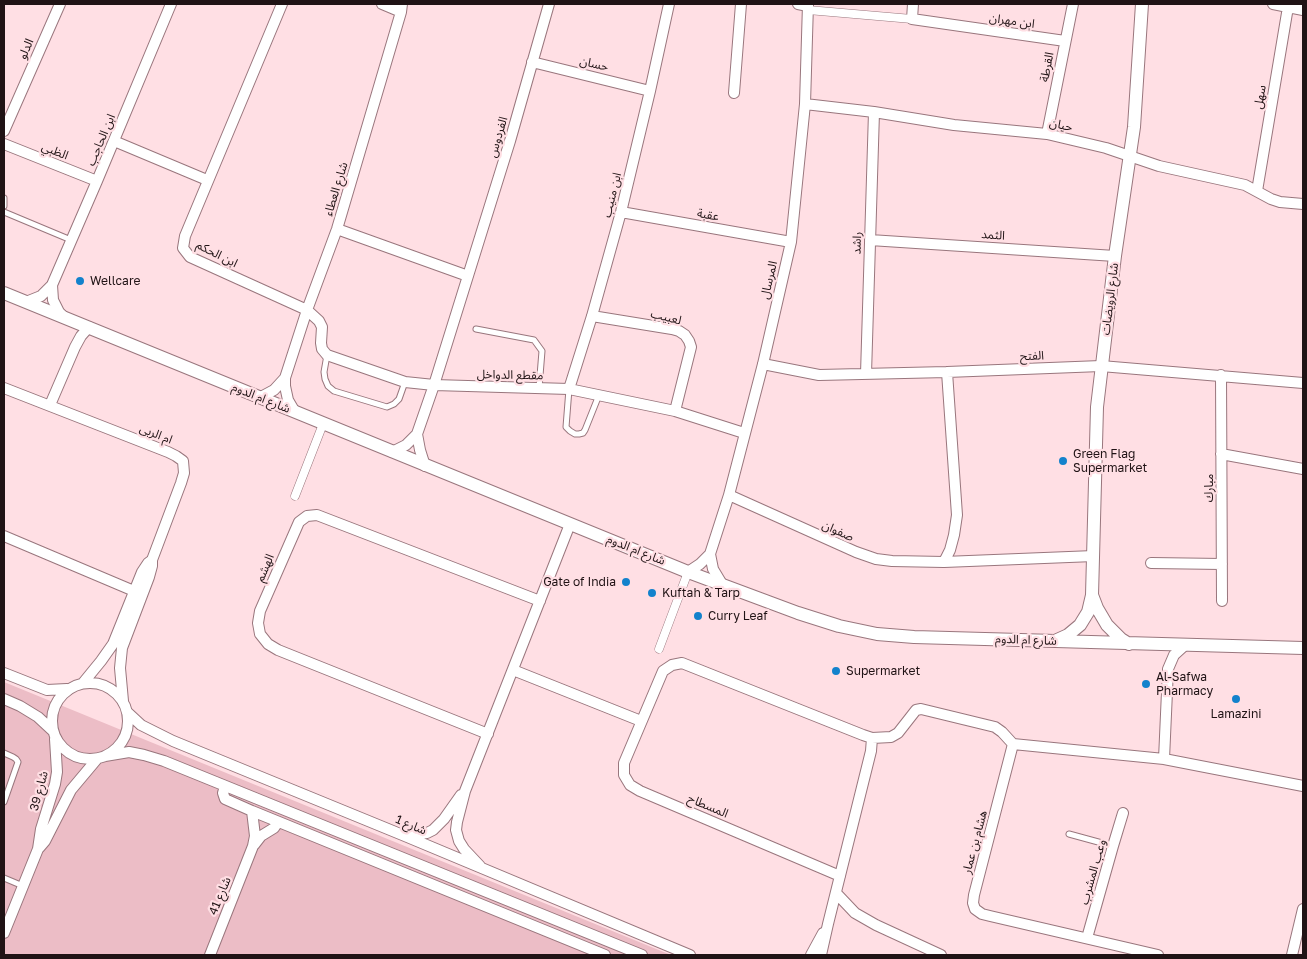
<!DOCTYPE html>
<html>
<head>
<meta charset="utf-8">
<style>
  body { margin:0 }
  #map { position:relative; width:1307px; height:959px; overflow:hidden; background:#ffdfe4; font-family:"Golos Text",sans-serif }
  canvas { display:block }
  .frame { position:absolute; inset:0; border:5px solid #201315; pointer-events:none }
</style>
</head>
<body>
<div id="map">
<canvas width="1307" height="959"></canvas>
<div class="frame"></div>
</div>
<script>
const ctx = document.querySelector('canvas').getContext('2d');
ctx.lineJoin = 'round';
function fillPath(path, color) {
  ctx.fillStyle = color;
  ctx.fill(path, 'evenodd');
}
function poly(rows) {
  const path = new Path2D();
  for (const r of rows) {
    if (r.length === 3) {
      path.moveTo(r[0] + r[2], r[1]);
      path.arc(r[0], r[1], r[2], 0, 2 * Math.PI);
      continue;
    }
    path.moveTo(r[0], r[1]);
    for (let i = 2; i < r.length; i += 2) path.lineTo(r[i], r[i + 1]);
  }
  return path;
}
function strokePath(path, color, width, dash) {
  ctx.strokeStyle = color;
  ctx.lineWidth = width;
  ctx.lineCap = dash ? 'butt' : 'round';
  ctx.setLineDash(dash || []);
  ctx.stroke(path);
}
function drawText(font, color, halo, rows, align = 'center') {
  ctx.font = font + ' "Golos Text","Noto Sans Arabic",sans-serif';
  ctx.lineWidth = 4.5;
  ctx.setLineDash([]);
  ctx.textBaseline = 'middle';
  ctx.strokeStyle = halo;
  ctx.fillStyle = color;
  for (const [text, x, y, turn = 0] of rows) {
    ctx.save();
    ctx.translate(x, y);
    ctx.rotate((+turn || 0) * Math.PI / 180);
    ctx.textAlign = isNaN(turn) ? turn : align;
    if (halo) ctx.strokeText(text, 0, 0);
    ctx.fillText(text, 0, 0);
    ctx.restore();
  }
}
const green = poly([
  [4,682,671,955,4,955]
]);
const service = poly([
  [4,198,4,206],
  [4,212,71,240],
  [476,329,534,340,542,351,539,388],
  [327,355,324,372,325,379,328,386,334,391,387,407,394,404,399,399,405,382],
  [569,389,566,427,570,431,575,434,579,434,583,433,585,430,599,395],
  [4,753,13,757,16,759,18,762,4,802],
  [1069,834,1113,846],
  [4,878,23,886]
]);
const pedestrian = poly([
  [808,10,912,19],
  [295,496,323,424],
  [659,649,688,572]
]);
const minor = poly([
  [282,4,185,236,183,248,190,257,307,310,319,321,322,327,321,343,322,349,327,355,405,382,434,385,569,389,675,411,744,433],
  [382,4,401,12],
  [798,4,808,6],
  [913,4,912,19,1065,41],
  [1273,4,1303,10],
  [532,62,650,91],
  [734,93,741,4],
  [805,104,874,112,954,125,1047,134,1106,148,1159,166,1245,185,1271,199,1280,202,1303,204],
  [4,131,60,4],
  [1047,134,1073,4],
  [114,141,207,180],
  [4,144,97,181],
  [1257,191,1288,7],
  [621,212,791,242],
  [337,229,468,276],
  [870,240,1115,256],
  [52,285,53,300,59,312,64,317],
  [26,302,41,296,52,285,97,181,171,4],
  [592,316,672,329,679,331,685,335,689,341,691,347,675,411],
  [763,364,819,375,947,372,1101,366,1303,383],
  [866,374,874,112],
  [1221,375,1222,601],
  [4,388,168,452,176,456,183,461,184,473,181,483,152,560,152,566,149,577,122,648,120,668,123,701],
  [569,389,592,316,621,212,650,91,669,4],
  [259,398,274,390,285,378],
  [50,405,75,347,81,336,89,327],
  [295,412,288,400,285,386,285,378,307,310,337,229,401,12,402,4],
  [417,434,420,450,425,466],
  [392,452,406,445,417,434,434,385,510,141,549,4],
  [1221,454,1303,469],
  [729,495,856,552,876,559,892,561,944,562,1094,556],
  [4,536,134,591],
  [944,562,950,550,954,535,957,515,947,372],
  [1151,563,1222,564],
  [688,572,700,564,710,554],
  [722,584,713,569,710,554,729,495,763,364,791,242,805,104,808,4],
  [513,670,641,721],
  [4,673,47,690,67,689],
  [90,721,38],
  [83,683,101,661,113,644,142,572,148,563,152,560],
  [4,699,20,706,38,717,52,730],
  [127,712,141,725,173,741,405,836,690,955],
  [488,734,278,650,268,644,260,634,258,623,260,611,299,522,307,516,317,515,540,601],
  [105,756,129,752,144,755,164,761,642,955],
  [1164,759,1168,669,1174,655,1185,645],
  [225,786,223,793,225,799,252,811,605,955],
  [405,836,427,833,433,830,444,819,461,795],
  [254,845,261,836,274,828,278,822],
  [39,848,45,841,71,790,97,759],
  [480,866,464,849,459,841,456,830,457,822,465,791,570,524],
  [840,876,640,791,630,785,624,775,624,763,663,671,672,665,682,663,863,735,872,738,891,737,898,733,916,710,921,709,995,727,1002,732,1013,744],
  [836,893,855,913,876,925,941,955],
  [4,933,38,849,41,829,55,784,57,772,55,739],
  [1087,938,1113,846,1123,813],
  [210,955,253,846,255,836,252,811],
  [811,955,823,933],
  [821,955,828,924,871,751,872,738],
  [1158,955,990,916,982,914,975,909,973,903,974,895,1013,744,1164,759,1303,786],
  [1292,955,1303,909]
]);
const tertiary = poly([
  [4,293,688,572,798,613,839,626,877,634,914,637,1303,648],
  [1092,595,1097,608,1107,625,1121,639,1129,644],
  [1057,640,1068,635,1080,625,1088,612,1092,595,1097,407,1115,256,1134,127,1142,4]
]);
const markers = [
  [80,281,5,"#1382cc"],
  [1063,461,5,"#1382cc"],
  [626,582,5,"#1382cc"],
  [652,593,5,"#1382cc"],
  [698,616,5,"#1382cc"],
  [836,671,5,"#1382cc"],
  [1146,684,5,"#1382cc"],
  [1236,699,5,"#1382cc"]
];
const streetNames = [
  ["ابن مهران",1012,21,8],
  ["الدلو",26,49,-66],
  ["حسان",594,64,13],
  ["القرطة",1047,67,-79],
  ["سهل",1260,97,-80],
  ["حيان",1061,125,12],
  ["الفردوس",498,137,-74],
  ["ابن الحاجب",101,140,-67],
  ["الظبي",55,151,22],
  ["شارع العطاء",336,189,-73],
  ["ابن منيب",612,195,-76],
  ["عقبة",708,215,10],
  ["الثمد",993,235,4],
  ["راشد",857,243,-88],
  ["ابن الحكم",217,254,27],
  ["المرسال",769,280,-77],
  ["شارع الرويضات",1110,299,-83],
  ["لعبيب",666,317,14],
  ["الفتح",1032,356,-2],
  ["مقطع الدواخل",510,375,1],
  ["شارع ام الدوم",261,398,22],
  ["ام الربى",156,434,22],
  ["مبارك",1209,488,-90],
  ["صفوان",838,531,24],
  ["شارع ام الدوم",636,550,22],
  ["الهشم",265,568,-67],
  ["شارع ام الدوم",1026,640,2],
  ["شارع 39",39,791,-75],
  ["المسطاح",708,806,23],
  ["شارع 1",411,825,23],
  ["هشام بن عمار",975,842,-75],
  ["وعب المشرب",1093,872,-74],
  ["شارع 41",220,896,-68]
];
const poiNames = [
  ["Wellcare",90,281],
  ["Green Flag",1073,454],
  ["Supermarket",1073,468],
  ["Gate of India",616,582,"right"],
  ["Kuftah & Tarp",662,593],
  ["Curry Leaf",708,616],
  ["Supermarket",846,671],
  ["Al-Safwa",1156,677],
  ["Pharmacy",1156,691],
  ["Lamazini",1236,714,"center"]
];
fillPath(green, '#ecbdc6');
strokePath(service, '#99767d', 7);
strokePath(pedestrian, '#99767d', 9);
strokePath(minor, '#99767d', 12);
strokePath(tertiary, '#99767d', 14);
strokePath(service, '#fff', 5);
strokePath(pedestrian, '#fff', 8);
strokePath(minor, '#fff', 10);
strokePath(tertiary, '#fff', 12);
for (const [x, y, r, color] of markers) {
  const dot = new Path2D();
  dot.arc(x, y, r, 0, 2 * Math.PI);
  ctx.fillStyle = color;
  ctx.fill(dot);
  strokePath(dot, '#ffdfe4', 2);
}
drawText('12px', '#201315', '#ffdfe4', streetNames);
drawText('12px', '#201315', '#ffdfe4', poiNames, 'left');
</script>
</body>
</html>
